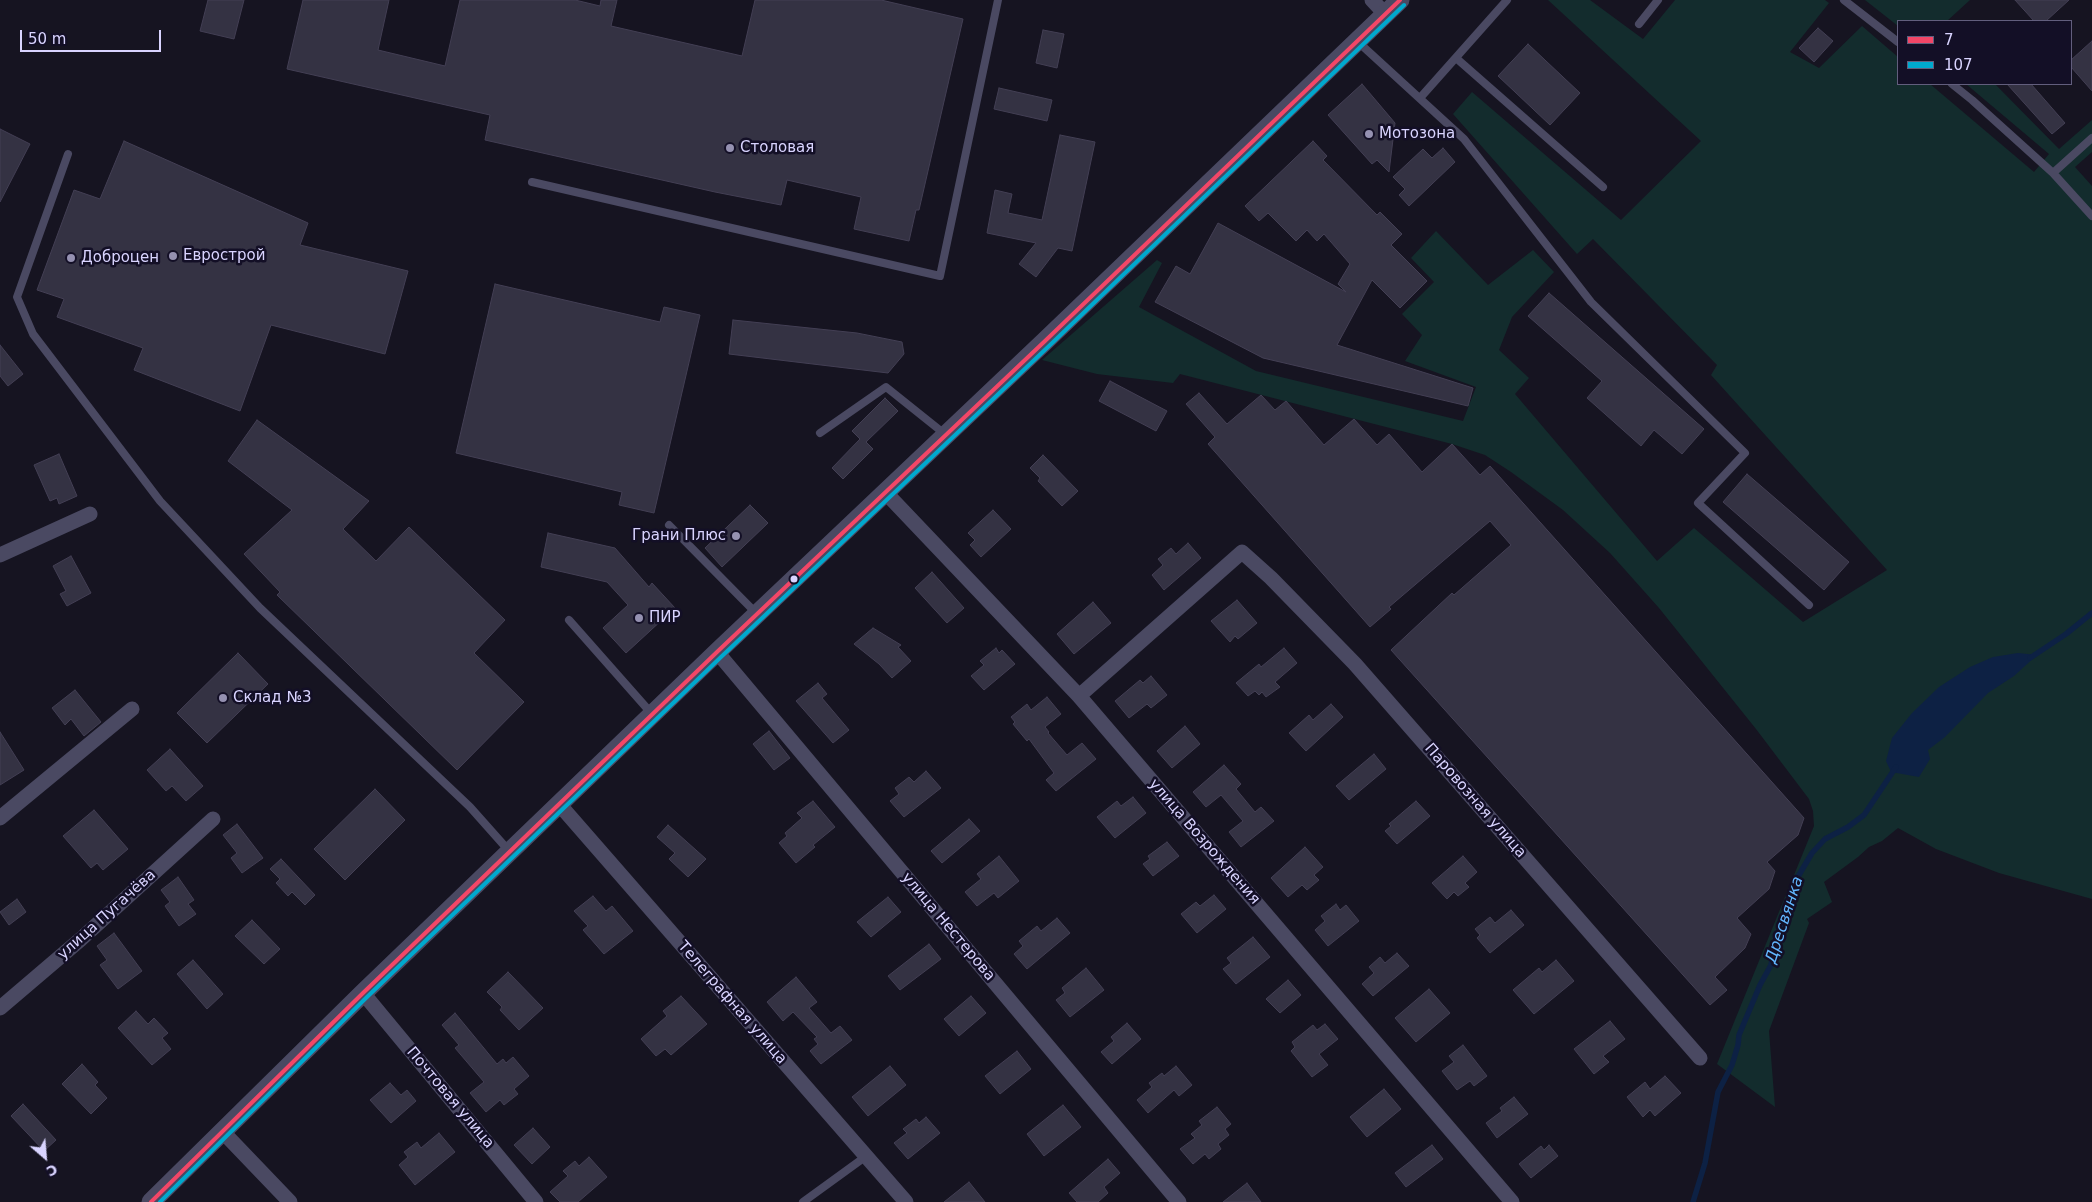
<!DOCTYPE html>
<html>
<head>
<meta charset="utf-8">
<style>
  body { margin:0 }
  #map { position:relative; width:2092px; height:1202px; overflow:hidden; background:#161421; font-family:"DejaVu Sans",sans-serif }
  canvas { display:block }
  .legend { position:absolute; left:1897px; top:20px; width:175px; height:65px; box-sizing:border-box; background:#130f26; border:1px solid #625e7d; margin:0; padding:6px 9px; list-style:none; font-size:15px; color:#d9d4ff }
  .legend li { display:flex; align-items:center; gap:10px; height:25px }
  .legend b { width:25px; border:1px solid #625e7d }
  .north { position:absolute; left:20px; top:1132px; width:50px; height:50px; -webkit-text-stroke:4px #130f26; paint-order:stroke; rotate:153deg; font-size:14px; font-weight:700; line-height:20px; text-align:center; color:#d9d4ff }
  .north::after { content:''; display:block; margin:auto; width:18px; height:22px; background:#d9d4ff; clip-path:polygon(50% 0,100% 100%,50% 72%,0 100%) }
  .scale { position:absolute; left:20px; top:30px; width:141px; height:22px; box-sizing:border-box; border:2px solid #d9d4ff; border-top:0; padding-left:6px; font-size:15px; line-height:18px; white-space:nowrap; color:#d9d4ff; -webkit-text-stroke:4px #130f26; paint-order:stroke }
</style>
</head>
<body>
<div id="map">
<canvas width="2092" height="1202"></canvas>
<ul class="legend">
<li><b style="height:6px;background:#f34667"></b>7</li>
<li><b style="height:6px;background:#00a9ce"></b>107</li>
</ul>
<div class="north">С</div>
<div class="scale">50 m</div>
</div>
<script>
const ctx = document.querySelector('canvas').getContext('2d');
ctx.lineJoin = 'round';
function fillPath(path, color) {
  ctx.fillStyle = color;
  ctx.fill(path, 'evenodd');
}
function poly(rows) {
  const path = new Path2D();
  for (const r of rows) {
    path.moveTo(r[0], r[1]);
    for (let i = 2; i < r.length; i += 2) path.lineTo(r[i], r[i + 1]);
  }
  return path;
}
function strokePath(path, color, width, dash) {
  ctx.strokeStyle = color;
  ctx.lineWidth = width;
  ctx.lineCap = dash ? 'butt' : 'round';
  ctx.setLineDash(dash || []);
  ctx.stroke(path);
}
function drawText(font, color, halo, rows, align = 'center') {
  ctx.font = font + ' "DejaVu Sans",sans-serif';
  ctx.lineWidth = 5;
  ctx.setLineDash([]);
  ctx.textBaseline = 'middle';
  ctx.strokeStyle = halo;
  ctx.fillStyle = color;
  for (const [text, x, y, turn = 0] of rows) {
    ctx.save();
    ctx.translate(x, y);
    ctx.rotate((+turn || 0) * Math.PI / 180);
    ctx.textAlign = isNaN(turn) ? turn : align;
    if (halo) ctx.strokeText(text, 0, 0);
    ctx.fillText(text, 0, 0);
    ctx.restore();
  }
}
const green = poly([
  [1548,0,1590,0,1643,39,1675,0,1825,0,1829,3,1790,52,1819,68,1862,26,1898,57,1898,84,1930,84,2034,172,2049,154,1966,84,1995,84,2059,149,2092,120,2092,152,2075,167,2092,186,2092,899,1999,873,1936,849,1898,828,1882,841,1869,847,1858,857,1824,882,1832,902,1807,919,1809,923,1769,1031,1775,1107,1717,1064,1814,826,1813,811,1809,799,1756,729,1659,608,1610,553,1563,510,1511,472,1485,455,1452,444,1180,374,1173,383,1097,374,1042,360,1157,260,1162,263,1139,307,1256,371,1463,421,1476,387,1405,361,1422,335,1402,314,1434,282,1411,258,1436,231,1488,285,1533,250,1554,272,1512,317,1499,350,1529,378,1515,394,1657,561,1694,528,1803,622,1887,570,1711,375,1717,365,1593,239,1577,254,1453,114,1472,92,1621,220,1701,141],
  [1865,0,1970,0,1947,21,1898,21,1898,26]
]);
const water = poly([
  [2018,653,2037,655,2014,676,1988,693,1945,737,1928,750,1930,759,1919,777,1891,772,1886,761,1892,738,1912,713,1939,687,1970,667,1993,657]
]);
const stream = poly([
  [2030,658,2066,634,2092,613],
  [1693,1202,1705,1163,1718,1092,1732,1065,1738,1045,1739,1035,1760,985,1771,965,1776,939,1796,880,1812,853,1825,839,1848,827,1864,815,1896,767]
]);
const building = poly([
  [208,0,244,0,234,39,200,31,208,0],
  [303,0,389,0,378,50,445,66,460,0,575,0,600,6,601,0,617,0,611,26,742,56,755,0,881,0,963,19,919,210,916,210,909,241,854,229,861,197,787,180,781,205,715,192,485,140,490,115,287,69,303,0],
  [2015,0,2069,0,2046,21,2034,21,2015,0],
  [1818,28,1833,41,1814,62,1799,48,1818,28],
  [1043,30,1064,34,1057,68,1036,63,1043,30],
  [2092,41,2092,91,2071,67,2071,60,2092,41],
  [1528,44,1580,93,1550,125,1498,76,1528,44],
  [1362,84,1395,123,1389,172,1377,160,1372,164,1328,115,1362,84],
  [2007,84,2031,84,2065,123,2052,134,2007,84],
  [999,88,1052,100,1047,121,994,109,999,88],
  [0,129,30,144,0,202,0,129],
  [1060,135,1095,142,1072,251,1058,248,1036,277,1019,264,1036,243,987,233,995,190,1012,194,1008,213,1042,220,1060,135],
  [124,141,308,223,300,245,408,271,385,354,271,325,240,411,134,370,143,348,57,317,64,299,37,290,74,190,100,199,124,141],
  [1313,141,1327,156,1323,160,1377,215,1380,212,1402,234,1391,245,1427,281,1400,308,1372,280,1337,345,1473,388,1468,406,1263,358,1155,302,1176,266,1190,274,1218,223,1346,292,1338,284,1350,264,1324,234,1317,241,1307,230,1296,241,1268,213,1259,221,1245,206,1313,141],
  [1443,148,1455,162,1409,206,1399,195,1405,189,1393,177,1423,149,1432,158,1443,148],
  [495,284,660,322,664,307,700,315,654,513,619,505,622,492,456,453,495,284],
  [1549,293,1704,429,1682,454,1654,430,1641,446,1587,398,1602,381,1528,316,1549,293],
  [733,320,857,333,902,342,904,354,888,373,729,354,733,320],
  [0,345,23,374,8,386,0,376,0,345],
  [1110,381,1167,411,1156,431,1099,401,1110,381],
  [1199,393,1227,424,1261,395,1275,410,1286,401,1324,445,1354,419,1377,445,1389,434,1422,472,1452,444,1480,475,1490,466,1804,818,1798,835,1767,862,1775,871,1769,889,1737,918,1751,934,1745,948,1715,977,1727,990,1710,1005,1391,650,1452,593,1454,595,1511,545,1490,521,1389,607,1391,609,1370,627,1208,444,1215,437,1186,404,1199,393],
  [885,398,898,411,866,442,873,449,843,479,832,468,860,439,852,431,885,398],
  [257,420,369,501,343,529,376,561,409,527,505,620,474,653,524,702,457,770,277,595,280,592,244,554,292,510,228,461,257,420],
  [59,454,77,496,59,504,57,498,50,501,34,465,59,454],
  [1043,455,1078,491,1062,506,1038,481,1040,478,1030,468,1043,455],
  [1747,474,1849,562,1824,590,1723,502,1747,474],
  [750,505,768,523,722,567,705,548,750,505],
  [993,510,1011,529,981,557,970,545,975,540,968,533,993,510],
  [548,533,615,548,649,587,652,583,675,608,626,653,603,628,628,605,607,582,541,567,548,533],
  [1188,543,1201,558,1164,590,1152,575,1163,565,1158,559,1171,548,1176,554,1188,543],
  [71,556,91,593,67,606,60,594,66,591,53,566,71,556],
  [932,572,964,608,947,623,915,588,932,572],
  [1237,600,1257,623,1238,639,1235,636,1230,642,1211,621,1237,600],
  [1093,602,1111,623,1074,654,1057,634,1093,602],
  [873,628,901,645,898,647,911,661,892,678,879,664,854,644,873,628],
  [996,648,999,653,1002,650,1015,664,984,690,971,676,984,665,980,661,996,648],
  [1284,648,1297,663,1275,682,1280,687,1266,697,1262,692,1259,695,1255,691,1248,696,1236,683,1259,664,1261,667,1284,648],
  [238,653,268,684,207,743,177,713,238,653],
  [1151,676,1167,695,1151,708,1147,704,1129,718,1115,701,1140,680,1143,683,1151,676],
  [818,683,827,694,822,698,849,730,833,743,796,701,818,683],
  [75,690,101,722,84,736,71,719,65,725,52,708,75,690],
  [1047,697,1061,714,1045,727,1049,732,1048,733,1067,755,1082,743,1096,759,1056,791,1046,780,1054,773,1029,739,1027,741,1013,724,1015,722,1011,717,1027,704,1031,710,1047,697],
  [1331,704,1343,717,1306,751,1289,733,1309,715,1313,720,1331,704],
  [1185,726,1200,744,1172,768,1157,751,1185,726],
  [769,731,790,758,774,770,753,744,769,731],
  [0,732,24,770,0,785,0,732],
  [170,749,203,786,186,801,172,786,166,791,147,770,170,749],
  [1374,754,1386,769,1349,800,1336,786,1374,754],
  [1224,765,1241,784,1236,789,1255,812,1261,807,1274,821,1241,847,1229,832,1243,821,1221,795,1206,807,1193,792,1224,765],
  [926,771,941,788,904,817,890,801,899,794,895,788,909,777,914,782,926,771],
  [375,789,405,820,345,880,314,849,375,789],
  [1133,797,1146,813,1115,838,1097,817,1117,801,1121,806,1133,797],
  [813,801,835,827,813,845,815,847,796,863,779,843,787,836,785,833,802,818,797,813,813,801],
  [1416,801,1430,816,1397,844,1385,831,1391,826,1389,824,1416,801],
  [94,810,128,849,103,870,97,863,91,868,63,836,94,810],
  [969,819,980,831,942,863,931,851,969,819],
  [237,824,263,858,242,873,231,858,237,853,223,835,237,824],
  [668,825,706,859,688,877,669,859,675,853,657,837,668,825],
  [1167,842,1179,856,1153,876,1143,864,1150,859,1148,856,1167,842],
  [1305,847,1323,867,1314,875,1319,880,1307,890,1302,885,1288,897,1271,878,1305,847],
  [999,856,1019,881,998,898,994,893,977,906,965,892,981,879,977,874,999,856],
  [1463,856,1477,872,1465,883,1469,887,1458,896,1454,892,1447,899,1432,883,1463,856],
  [281,859,315,895,305,905,292,892,288,896,276,883,280,879,270,869,281,859],
  [178,877,194,900,188,904,196,914,179,926,165,906,170,902,161,890,178,877],
  [1214,895,1226,909,1197,933,1181,914,1196,902,1200,906,1214,895],
  [593,896,606,911,612,906,633,931,604,954,583,930,588,926,574,911,593,896],
  [888,897,901,912,871,937,857,922,888,897],
  [17,899,26,912,9,925,0,912,17,899],
  [1336,904,1340,910,1346,905,1359,921,1328,946,1315,930,1325,921,1321,916,1336,904],
  [1511,910,1524,925,1490,953,1477,938,1480,935,1475,929,1490,917,1495,923,1511,910],
  [1057,918,1070,933,1027,969,1014,954,1023,946,1019,941,1037,926,1041,931,1057,918],
  [252,920,280,949,264,964,235,936,252,920],
  [114,933,142,971,118,989,100,965,107,960,97,946,114,933],
  [1253,937,1270,957,1236,984,1223,969,1231,963,1227,958,1253,937],
  [929,944,941,959,900,990,888,976,929,944],
  [1397,953,1409,966,1373,996,1362,984,1374,973,1369,967,1380,957,1385,963,1397,953],
  [193,960,223,994,207,1009,177,974,193,960],
  [1556,960,1574,981,1534,1014,1513,990,1539,968,1542,972,1556,960],
  [1086,968,1104,990,1070,1017,1056,1000,1065,993,1062,988,1086,968],
  [508,972,543,1008,519,1030,500,1010,502,1007,487,992,508,972],
  [796,977,817,1002,809,1008,831,1033,840,1026,852,1040,821,1064,810,1051,818,1044,814,1039,817,1037,793,1012,783,1021,767,1002,796,977],
  [1288,980,1301,995,1280,1013,1266,999,1288,980],
  [1429,989,1450,1013,1416,1042,1395,1018,1429,989],
  [681,996,707,1024,671,1055,665,1049,656,1056,641,1039,667,1016,663,1011,681,996],
  [971,996,986,1013,959,1036,944,1019,971,996],
  [136,1011,148,1024,154,1018,168,1033,162,1038,171,1049,152,1065,118,1028,136,1011],
  [455,1013,497,1064,503,1059,506,1063,513,1057,529,1076,514,1089,518,1094,504,1105,500,1100,486,1112,470,1093,484,1082,455,1048,459,1045,442,1025,455,1013],
  [1610,1021,1625,1039,1603,1056,1609,1062,1594,1074,1574,1049,1610,1021],
  [1127,1023,1141,1039,1112,1064,1101,1052,1114,1041,1111,1037,1127,1023],
  [1325,1024,1338,1039,1319,1054,1328,1065,1312,1077,1291,1051,1295,1047,1292,1042,1313,1025,1317,1030,1325,1024],
  [1463,1045,1487,1076,1474,1086,1470,1081,1457,1090,1442,1071,1454,1062,1449,1056,1463,1045],
  [1017,1051,1031,1069,1000,1094,985,1076,1017,1051],
  [82,1064,98,1082,95,1085,107,1098,91,1114,62,1084,82,1064],
  [890,1066,906,1085,868,1116,852,1097,890,1066],
  [1176,1066,1192,1085,1179,1096,1174,1090,1148,1113,1137,1100,1152,1087,1149,1083,1162,1073,1164,1076,1176,1066],
  [1665,1076,1681,1093,1655,1116,1650,1110,1643,1117,1627,1097,1645,1082,1650,1089,1665,1076],
  [390,1083,401,1095,407,1090,416,1101,391,1123,370,1100,390,1083],
  [1384,1089,1401,1109,1367,1137,1350,1117,1384,1089],
  [1514,1097,1528,1114,1497,1138,1486,1123,1502,1111,1500,1108,1514,1097],
  [23,1104,56,1140,44,1151,11,1116,23,1104],
  [1063,1105,1081,1127,1044,1156,1027,1134,1063,1105],
  [1217,1107,1231,1124,1225,1129,1229,1135,1218,1144,1221,1149,1209,1159,1205,1154,1193,1164,1180,1149,1195,1138,1191,1134,1202,1125,1199,1121,1217,1107],
  [926,1117,940,1133,908,1159,894,1143,907,1133,903,1129,916,1119,919,1123,926,1117],
  [533,1128,550,1147,532,1164,514,1145,533,1128],
  [439,1133,455,1152,415,1185,399,1165,408,1157,404,1152,417,1142,421,1148,439,1133],
  [1432,1145,1443,1159,1406,1187,1395,1173,1432,1145],
  [1549,1145,1558,1156,1531,1178,1519,1164,1541,1146,1544,1150,1549,1145],
  [589,1157,607,1177,578,1202,560,1202,550,1192,568,1176,563,1171,575,1161,579,1166,589,1157],
  [1108,1159,1120,1173,1104,1187,1108,1193,1098,1202,1077,1202,1069,1193,1108,1159],
  [969,1182,985,1202,944,1202,969,1182],
  [1247,1183,1261,1202,1223,1202,1247,1183]
]);
const service = poly([
  [1844,0,1898,42],
  [1639,24,1658,0],
  [1357,41,1464,139,1591,302,1745,453,1698,503,1809,605],
  [1456,58,1603,187],
  [1952,84,1972,100,2053,173,2092,216],
  [1420,98,1507,0],
  [68,154,17,297,33,334,160,501,260,608,470,807,510,852],
  [2053,173,2092,138],
  [532,182,940,276,998,0],
  [820,433,886,387,946,435],
  [669,525,757,614],
  [569,620,652,714],
  [803,1202,865,1157]
]);
const minor = poly([
  [1372,0,1385,14],
  [885,492,1079,696,1512,1202],
  [0,555,90,514],
  [717,652,1179,1202],
  [1079,696,1242,552,1271,578,1355,664,1700,1058],
  [559,804,906,1202],
  [0,818,132,709],
  [363,993,536,1202],
  [0,1008,81,939,213,819],
  [222,1131,290,1202]
]);
const tertiary = poly([
  [151,1202,363,993,717,652,1045,341,1400,0]
]);
const bus1 = poly([
  [151,1202,363,993,717,652,1045,341,1400,0]
]);
const bus2 = poly([
  [160,1202,367,997,721,657,1049,346,1404,5]
]);
const markers = [
  [1369,134,5,"#9591b1"],
  [730,148,5,"#9591b1"],
  [173,256,5,"#9591b1"],
  [71,258,5,"#9591b1"],
  [736,536,5,"#9591b1"],
  [794,579,4.5,"#d9d4ff"],
  [639,618,5,"#9591b1"],
  [223,698,5,"#9591b1"]
];
const poiNames = [
  ["Мотозона",1379,134],
  ["Столовая",740,148],
  ["Еврострой",183,256],
  ["Доброцен",81,258],
  ["Грани Плюс",726,536,"right"],
  ["ПИР",649,618],
  ["Склад №3",233,698]
];
const streetNames = [
  ["Паровозная улица",1475,801,49],
  ["улица Возрождения",1204,842,49],
  ["улица Пугачёва",107,915,-42],
  ["улица Нестерова",948,927,50],
  ["Телеграфная улица",732,1003,49],
  ["Почтовая улица",450,1098,50]
];
const waterNames = [
  ["Дресвянка",1785,920,-72]
];
fillPath(green, '#132c2d');
fillPath(water, '#0d2144');
strokePath(stream, '#0d2144', 5.5);
fillPath(building, '#343243');
strokePath(building, '#433f54', 1);
strokePath(service, '#4a4962', 8);
strokePath(minor, '#4a4962', 15);
strokePath(tertiary, '#4a4962', 19);
strokePath(bus1, '#f34667', 4);
strokePath(bus2, '#00a9ce', 4);
for (const [x, y, r, color] of markers) {
  const dot = new Path2D();
  dot.arc(x, y, r, 0, 2 * Math.PI);
  ctx.fillStyle = color;
  ctx.fill(dot);
  strokePath(dot, '#130f26', 2);
}
drawText('15px', '#d9d4ff', '#130f26', poiNames, 'left');
drawText('15px', '#d9d4ff', '#130f26', streetNames);
drawText('italic 16px', '#62b6ff', '#130f26', waterNames);
</script>
</body>
</html>
